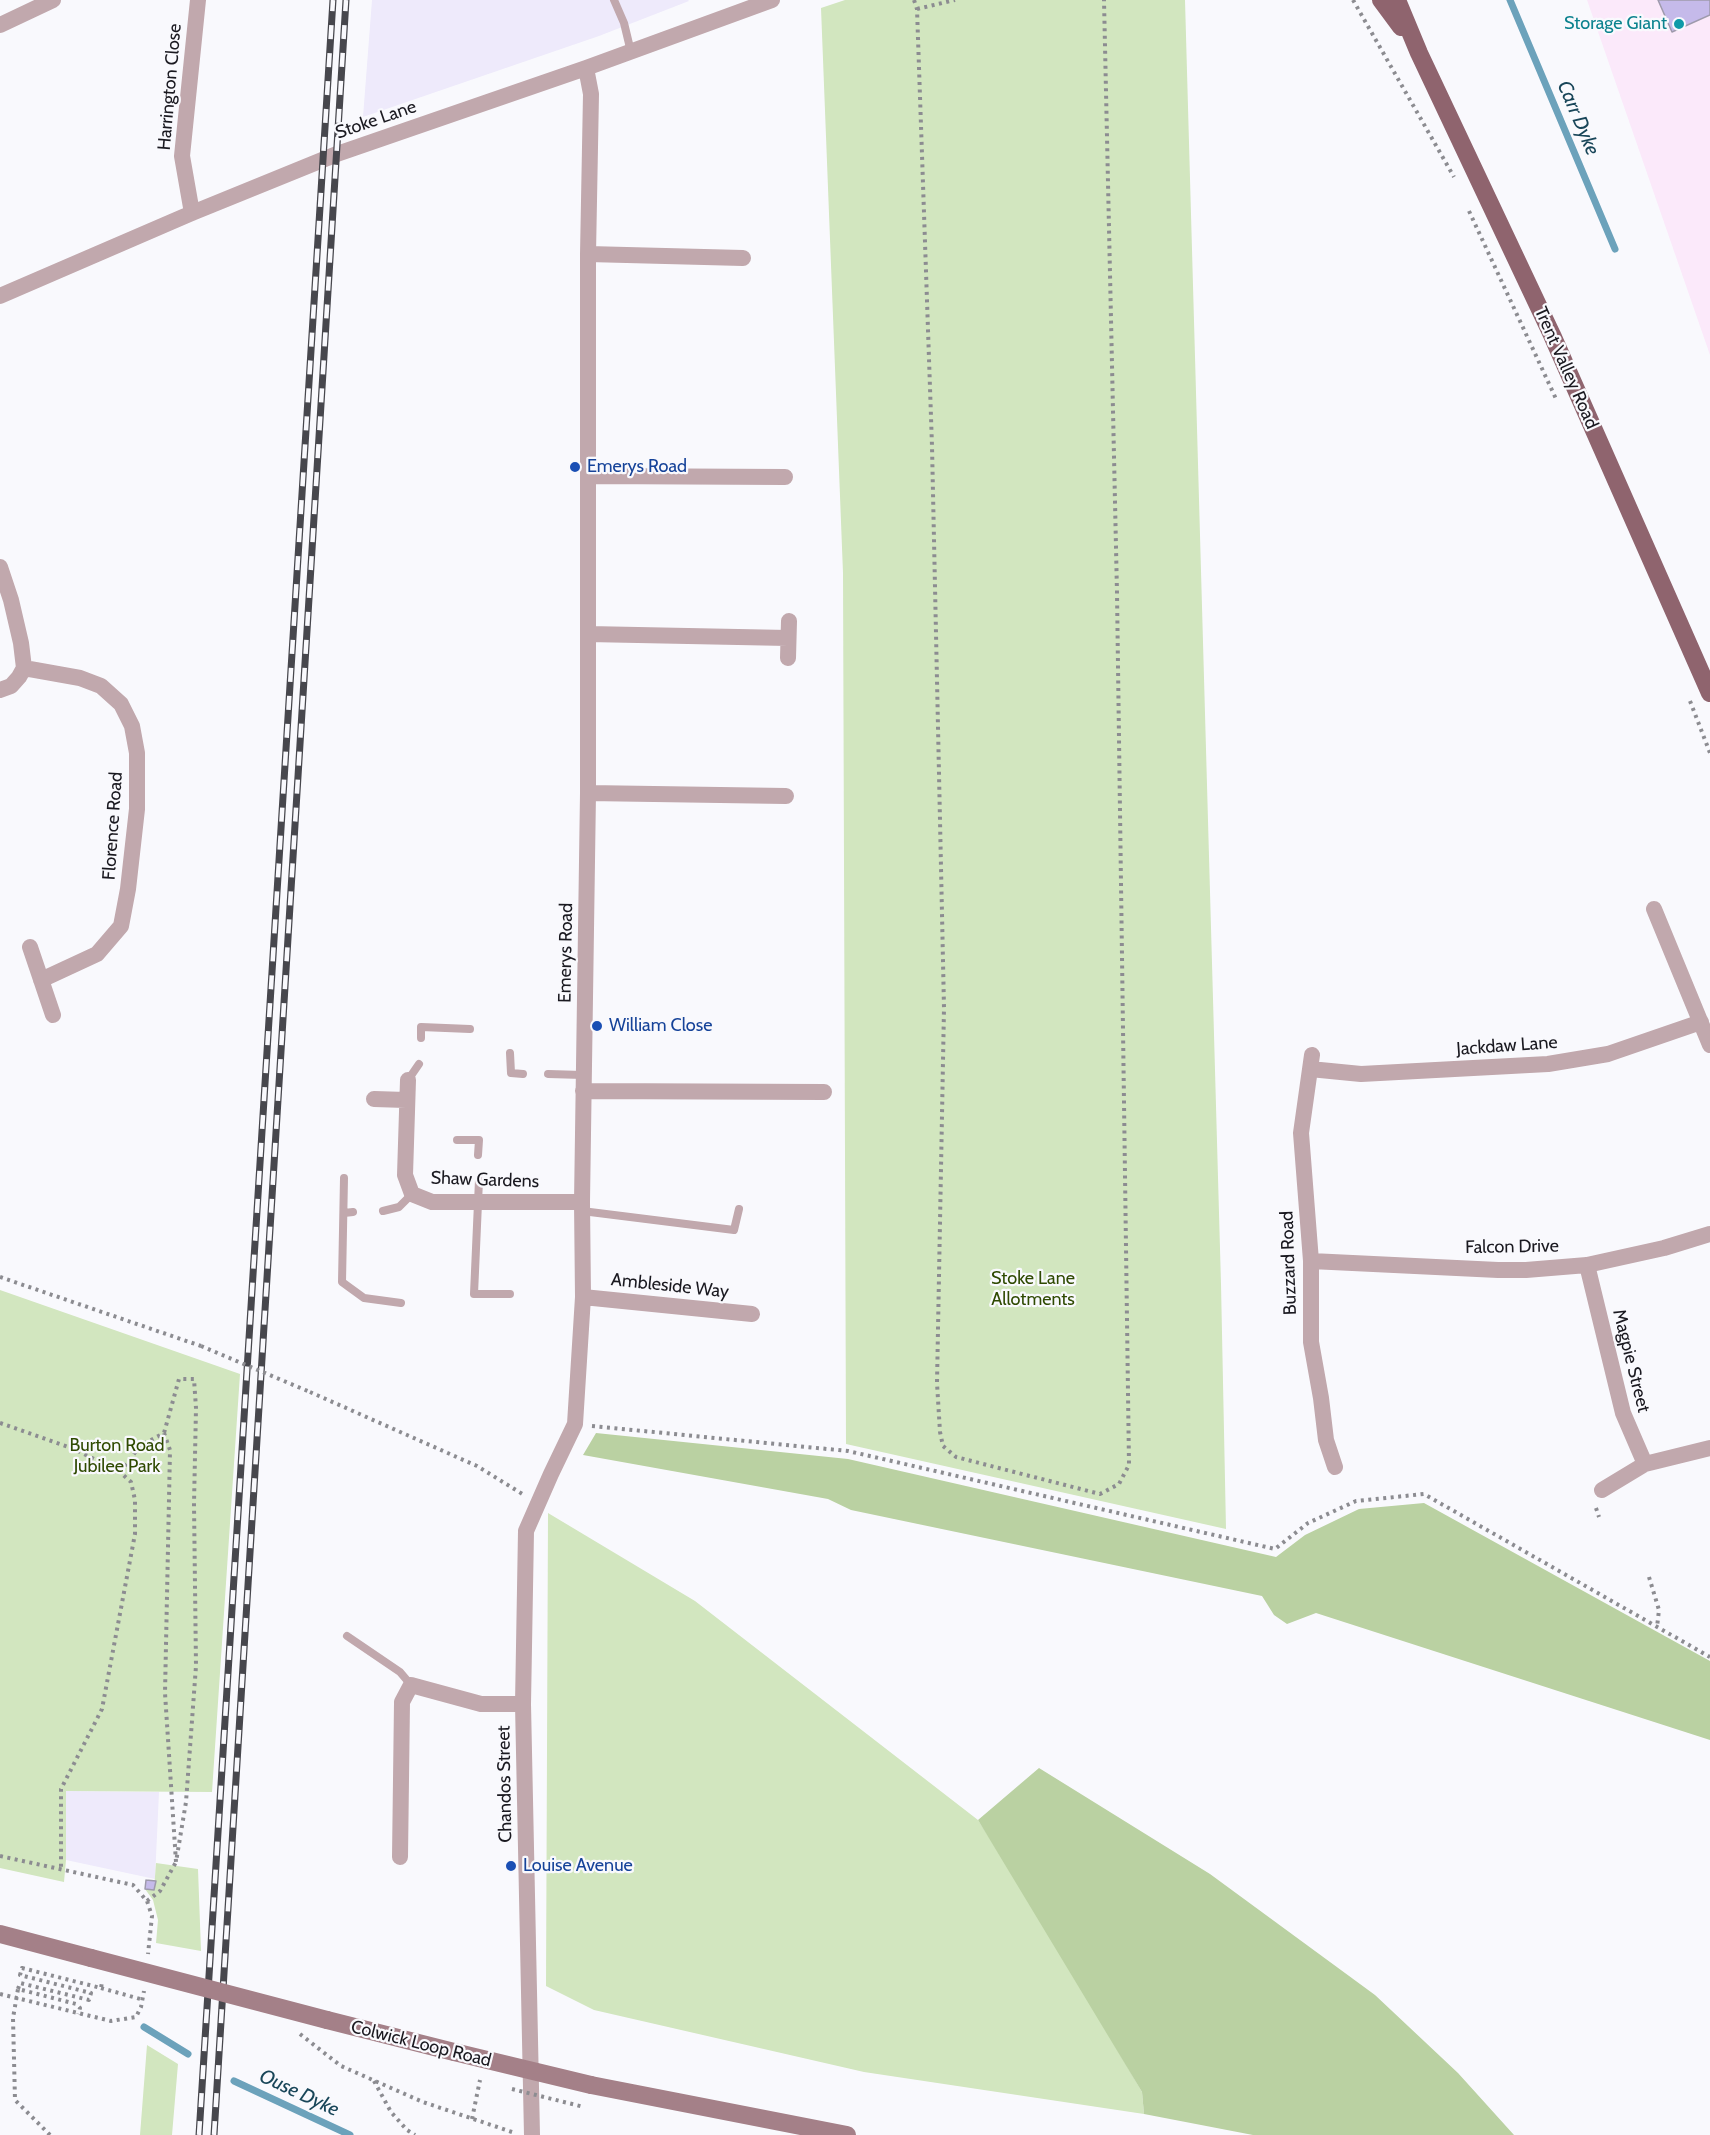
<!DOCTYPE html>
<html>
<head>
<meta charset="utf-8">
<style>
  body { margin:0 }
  canvas { display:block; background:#f9f9fd }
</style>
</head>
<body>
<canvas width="1710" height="2135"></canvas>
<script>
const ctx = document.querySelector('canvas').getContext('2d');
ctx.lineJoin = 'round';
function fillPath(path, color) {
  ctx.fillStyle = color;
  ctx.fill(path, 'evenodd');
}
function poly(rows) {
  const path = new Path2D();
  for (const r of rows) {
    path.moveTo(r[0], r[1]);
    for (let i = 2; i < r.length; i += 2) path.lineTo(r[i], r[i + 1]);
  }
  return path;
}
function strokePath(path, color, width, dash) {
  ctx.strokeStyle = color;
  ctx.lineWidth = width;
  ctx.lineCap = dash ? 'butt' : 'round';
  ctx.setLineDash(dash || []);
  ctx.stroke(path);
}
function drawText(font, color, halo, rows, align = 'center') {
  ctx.font = font + ' Cabin,sans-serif';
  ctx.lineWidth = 4.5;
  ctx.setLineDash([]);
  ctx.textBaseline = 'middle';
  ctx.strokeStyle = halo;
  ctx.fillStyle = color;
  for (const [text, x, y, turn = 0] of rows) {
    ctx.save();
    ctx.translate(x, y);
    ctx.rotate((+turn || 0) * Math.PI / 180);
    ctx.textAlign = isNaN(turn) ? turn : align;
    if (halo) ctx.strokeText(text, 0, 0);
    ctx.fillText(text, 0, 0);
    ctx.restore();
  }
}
const commercial = poly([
  [1587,0,1710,0,1710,355]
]);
const built = poly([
  [372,0,688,0,689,1,599,36,363,117],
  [66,1791,159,1792,155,1879,66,1860]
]);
const green = poly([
  [845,0,1185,0,1221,1284,1226,1529,846,1444,843,573,821,8],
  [0,1290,240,1374,212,1792,66,1791,66,1860,64,1882,0,1868],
  [548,1513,695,1601,978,1820,1035,1909,1142,2092,1144,2114,864,2072,594,2010,546,1986],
  [156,1863,198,1869,201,1951,156,1943,158,1920,153,1900,145,1889,154,1890],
  [147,2045,178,2064,172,2135,140,2135]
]);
const forest = poly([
  [596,1433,848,1459,1276,1557,1305,1535,1359,1509,1424,1503,1710,1661,1710,1740,1316,1613,1287,1624,1274,1615,1262,1596,851,1510,828,1499,583,1455],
  [1039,1768,1210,1874,1375,1995,1458,2073,1514,2135,1253,2135,1144,2114,1142,2092,978,1820]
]);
const stream = poly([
  [1510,0,1615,249],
  [144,2027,188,2054],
  [234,2081,350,2135]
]);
const building = poly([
  [1658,0,1710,0,1710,15,1672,32,1658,0],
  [146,1880,156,1881,154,1890,145,1889,146,1880]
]);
const path = poly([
  [914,0,917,9,932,446,944,1008,937,1383,940,1432,943,1446,956,1457,1100,1494,1119,1484,1129,1465,1117,593,1104,0],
  [1353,0,1454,177],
  [917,9,955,0],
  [1469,211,1557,401],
  [1690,701,1710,753],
  [0,1277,201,1346],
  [310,1392,477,1466,524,1495],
  [0,1423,74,1449,120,1472,131,1482,135,1500,135,1534,102,1709,61,1789,61,1869],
  [592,1426,848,1451,1275,1549,1308,1523,1356,1501,1424,1494,1710,1657],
  [120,1472,140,1446,164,1433,170,1450,165,1693,176,1862,186,1802,196,1666,194,1504,196,1408,194,1379,179,1379,164,1433],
  [1596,1508,1599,1517],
  [1649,1577,1659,1610,1657,1627],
  [0,1856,133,1885,147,1901,152,1916,148,1954],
  [147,1901,160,1891,176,1862],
  [101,1988,144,2000],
  [18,1989,20,1983,89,2000,91,1993,20,1975,22,1968,101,1988,102,1982],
  [0,1994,111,2021,136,2017,141,2007,144,1991],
  [300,2034,341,2066,423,2102,515,2133],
  [374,2081,391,2112,407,2130,415,2135],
  [472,2119,480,2080],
  [50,2135,15,2100,13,2018,18,1989,76,2004,80,2008,78,2014]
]);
const lane = poly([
  [614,0,624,23,631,52],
  [421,1038,421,1027,470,1029],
  [510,1053,511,1073,523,1074],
  [548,1074,583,1075],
  [408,1080,419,1064],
  [457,1140,479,1140,478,1155],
  [344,1178,342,1282,364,1298,401,1303],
  [479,1180,474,1294,510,1294],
  [383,1211,399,1207,412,1194],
  [582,1211,734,1230,739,1209],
  [344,1213,353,1212],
  [347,1636,400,1672,411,1685]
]);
const street = poly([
  [0,25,53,0],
  [192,213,182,156,198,0],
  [588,254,743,258],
  [0,296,192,213,337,154,586,68,772,0],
  [588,476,785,477],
  [0,567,11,600,21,643,24,668],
  [588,634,788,638],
  [788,658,789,621],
  [0,690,11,686,19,677,24,668,80,678,101,686,121,704,132,726,137,753,137,809,128,889,121,926,97,954,41,980],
  [588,793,786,796],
  [1654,909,1710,1045],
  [30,947,53,1015],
  [1312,1055,1301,1133,1311,1261,1311,1342,1321,1398,1326,1440,1335,1467],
  [1310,1069,1361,1074,1548,1064,1608,1054,1701,1022],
  [408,1080,405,1175,412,1194,432,1202,582,1202],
  [583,1091,824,1092],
  [374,1099,406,1100],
  [1311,1261,1498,1270,1526,1270,1587,1265,1664,1248,1710,1234],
  [1587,1265,1623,1413,1645,1464],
  [583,1297,752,1314],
  [1602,1490,1645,1464,1710,1448],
  [400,1857,402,1702,411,1685,481,1704,523,1704],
  [532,2135,523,1704,526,1531,551,1474,575,1424,583,1297,582,1202,588,793,588,254,591,94,586,68]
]);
const secondary = poly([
  [0,1934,91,1958],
  [327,2020,454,2052],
  [591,2085,847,2135]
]);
const primary = poly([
  [1381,0,1401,27],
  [1397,0,1419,53,1552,335,1710,693]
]);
const rail = poly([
  [199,2135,333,0],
  [214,2135,346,0]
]);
const pathBridge = poly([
  [201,1346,310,1392],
  [512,2089,584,2107]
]);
const secondaryBridge = poly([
  [91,1958,327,2020],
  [454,2052,591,2085]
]);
const markers = [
  [1679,24,6,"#0f9aa8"],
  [575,467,6,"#1a4fb4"],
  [597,1026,6,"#1a4fb4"],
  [511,1866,6,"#1a4fb4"]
];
const cultureNames = [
  ["Storage Giant",1667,24]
];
const streetNames = [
  ["Harrington Close",170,87,-85],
  ["Stoke Lane",376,120,-19],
  ["Trent Valley Road",1566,368,66],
  ["Florence Road",113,826,-86],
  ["Emerys Road",566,953,-89],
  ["Jackdaw Lane",1507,1046,-4],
  ["Shaw Gardens",485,1180,2],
  ["Falcon Drive",1512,1247,-1],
  ["Buzzard Road",1289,1263,-92],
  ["Ambleside Way",670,1286,6],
  ["Magpie Street",1631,1361,76],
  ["Chandos Street",505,1784,-91],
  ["Colwick Loop Road",421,2044,14]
];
const transitNames = [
  ["Emerys Road",587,467],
  ["William Close",609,1026],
  ["Louise Avenue",523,1866]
];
const parkNames = [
  ["Stoke Lane",1033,1279],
  ["Allotments",1033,1300],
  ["Burton Road",117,1446],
  ["Jubilee Park",117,1467]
];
const waterNames = [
  ["Carr Dyke",1578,118,67],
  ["Ouse Dyke",299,2093,25]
];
fillPath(commercial, '#fbe9fa');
fillPath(built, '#eeeafb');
fillPath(green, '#d2e6bf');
fillPath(forest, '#bad1a2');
strokePath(stream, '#6ca2bb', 7);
fillPath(building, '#c5baea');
strokePath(building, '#9e9aac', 1.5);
strokePath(path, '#8c8c91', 4, [3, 4.5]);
strokePath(lane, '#c1a8ad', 8);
strokePath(street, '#c1a8ad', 16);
strokePath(secondary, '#a48088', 18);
strokePath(primary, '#8f646e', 18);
strokePath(rail, '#47474d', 7);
strokePath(rail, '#f9f9fd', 4.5, [14]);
strokePath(pathBridge, '#8c8c91', 4, [3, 4.5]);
strokePath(secondaryBridge, '#a48088', 18);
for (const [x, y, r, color] of markers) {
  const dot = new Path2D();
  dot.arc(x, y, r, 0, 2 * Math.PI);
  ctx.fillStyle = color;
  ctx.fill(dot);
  strokePath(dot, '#f9f9fd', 2);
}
drawText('18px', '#0d838f', '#f9f9fd', cultureNames, 'right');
drawText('18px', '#1a1920', '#f9f9fd', streetNames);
drawText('18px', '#164399', '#f9f9fd', transitNames, 'left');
drawText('18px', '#2f4a02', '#f9f9fd', parkNames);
drawText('italic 20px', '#194659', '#f9f9fd', waterNames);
</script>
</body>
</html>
